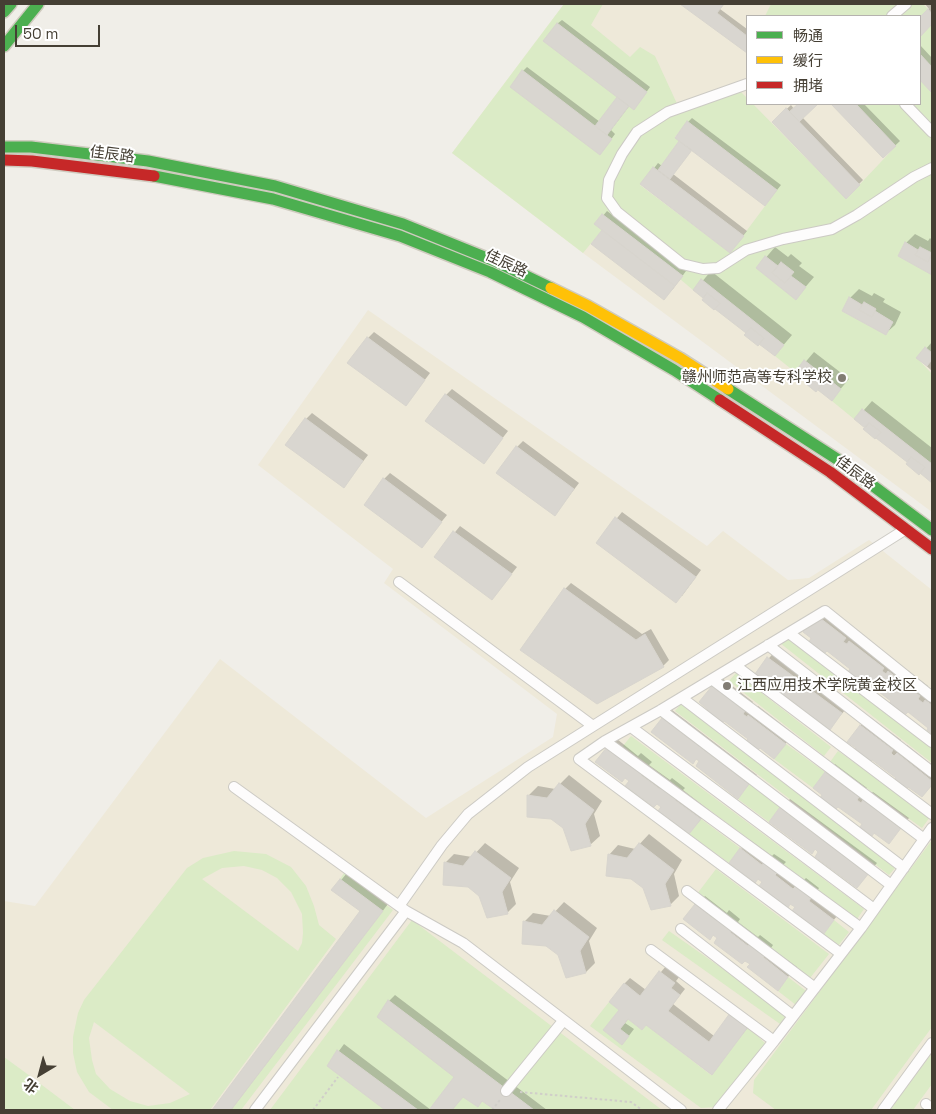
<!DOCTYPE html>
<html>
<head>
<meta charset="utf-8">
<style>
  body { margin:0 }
  #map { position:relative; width:936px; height:1114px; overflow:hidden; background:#f0eee8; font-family:"Space Grotesk","Noto Sans SC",sans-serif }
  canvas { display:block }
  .frame { position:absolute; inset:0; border:5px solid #453f34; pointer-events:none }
  .legend { position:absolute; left:746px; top:15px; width:175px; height:90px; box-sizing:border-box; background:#fff; border:1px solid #b5b2ae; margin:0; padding:6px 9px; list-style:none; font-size:15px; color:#453f34 }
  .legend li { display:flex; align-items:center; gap:10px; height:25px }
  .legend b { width:25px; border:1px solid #b5b2ae }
  .north { position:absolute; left:15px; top:1049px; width:50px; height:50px; -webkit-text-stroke:4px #fff; paint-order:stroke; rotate:217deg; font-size:14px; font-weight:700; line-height:20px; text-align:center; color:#453f34 }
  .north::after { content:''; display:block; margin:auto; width:18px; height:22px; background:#453f34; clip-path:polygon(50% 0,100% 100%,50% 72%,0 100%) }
  .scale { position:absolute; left:15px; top:25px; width:85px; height:22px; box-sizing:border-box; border:2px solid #453f34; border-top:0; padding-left:6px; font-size:15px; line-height:18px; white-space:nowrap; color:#453f34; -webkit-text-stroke:4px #fff; paint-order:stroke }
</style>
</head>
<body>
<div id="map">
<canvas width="936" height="1114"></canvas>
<div class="frame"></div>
<ul class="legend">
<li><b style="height:6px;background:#4caf50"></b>畅通</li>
<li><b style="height:6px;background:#ffc107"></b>缓行</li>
<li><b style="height:6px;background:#c62828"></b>拥堵</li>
</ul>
<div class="north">北</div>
<div class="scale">50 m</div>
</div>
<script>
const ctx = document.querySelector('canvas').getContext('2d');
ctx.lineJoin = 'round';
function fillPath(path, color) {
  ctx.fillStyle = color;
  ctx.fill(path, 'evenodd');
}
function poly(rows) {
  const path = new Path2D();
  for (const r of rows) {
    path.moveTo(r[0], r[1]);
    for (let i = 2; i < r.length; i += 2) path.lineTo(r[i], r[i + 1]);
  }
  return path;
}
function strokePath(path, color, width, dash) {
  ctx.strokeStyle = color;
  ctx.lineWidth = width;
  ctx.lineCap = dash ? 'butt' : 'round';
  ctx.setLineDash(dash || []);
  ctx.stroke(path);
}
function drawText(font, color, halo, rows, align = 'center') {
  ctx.font = font + ' "Space Grotesk","Noto Sans SC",sans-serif';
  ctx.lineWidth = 4;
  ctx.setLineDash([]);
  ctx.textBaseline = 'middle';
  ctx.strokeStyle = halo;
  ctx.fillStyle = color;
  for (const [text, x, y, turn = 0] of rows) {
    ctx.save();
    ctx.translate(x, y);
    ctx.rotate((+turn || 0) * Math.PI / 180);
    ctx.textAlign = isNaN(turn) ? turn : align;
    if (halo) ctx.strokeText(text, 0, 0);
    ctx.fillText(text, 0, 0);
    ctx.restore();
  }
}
const education = poly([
  [564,4,932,4,932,512,583,253,452,153],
  [747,16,920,16,920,104,747,104],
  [368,310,707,546,723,531,788,580,809,578,869,540,932,590,932,1110,4,1110,4,901,35,906,220,659,426,818,553,737,557,714,384,583,393,569,258,465]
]);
const green = poly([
  [564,4,603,4,591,25,630,57,640,47,655,56,679,108,736,87,747,98,747,104,753,104,846,199,896,146,856,104,920,104,920,80,932,93,932,253,920,247,918,250,905,242,898,256,932,275,932,353,925,348,917,358,932,374,932,464,863,409,854,419,832,401,841,389,804,361,795,372,775,356,784,345,701,280,693,290,680,279,682,276,602,214,594,224,602,230,583,253,452,153],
  [687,122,777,190,730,253,640,185,653,167,658,170,679,141,675,137],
  [766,256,778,266,781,262,791,276,806,287,796,300,756,268],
  [849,297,862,304,864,302,876,308,875,311,893,322,886,335,842,311],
  [771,4,923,4,928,9,920,17,765,16],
  [932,24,932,67,920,54,920,37],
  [789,638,932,747,932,763,780,643],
  [736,673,831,747,824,756,729,681],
  [681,704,895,868,889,875,675,711],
  [631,736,864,909,857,919,623,746],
  [786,744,825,772,813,788,774,759],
  [838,751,930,817,922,828,830,762],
  [749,784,780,807,769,822,738,799],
  [701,819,740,848,729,863,689,834],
  [932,840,932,1027,871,1110,776,1110,753,1093,754,1080],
  [234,851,266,854,291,867,306,886,314,906,319,925,336,939,210,1110,113,1110,89,1092,77,1072,73,1053,73,1037,78,1013,84,1000,187,868,203,858],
  [244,866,262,870,277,878,291,892,302,914,303,933,302,943,298,951,202,879,222,868],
  [94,1022,190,1094,170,1103,148,1106,130,1101,110,1089,96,1074,92,1060,89,1038],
  [716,869,829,954,810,978,697,894],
  [344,873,393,910,241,1110,231,1110,383,911,340,879],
  [412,920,662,1110,534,1110,388,1000,454,1077,429,1110,418,1110,337,1050,327,1066,385,1110,270,1110],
  [834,920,849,932,838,946,823,935],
  [669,931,787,1014,780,1024,662,940],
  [788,977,806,991,796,1005,778,991],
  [609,1002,619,1010,603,1030,622,1044,620,1029,628,1019,642,1030,646,1025,711,1075,748,1027,766,1044,716,1107,701,1108,590,1026],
  [932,1053,932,1084,913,1110,890,1110],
  [4,1057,30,1076,75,1110,4,1110],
  [463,1097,478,1107,482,1101,495,1110,452,1110]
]);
const shadow = poly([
  [682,4,724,4,720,9,747,29,747,52],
  [925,4,932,4,932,23,920,35,920,19,929,9],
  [562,20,650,87,638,104,630,105,611,130,615,134,604,149,523,71,527,67,600,122,619,97,557,24],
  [920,45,932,58,932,91,920,79],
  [800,104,816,104,802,117,863,180,846,197,773,122,791,105,794,109],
  [833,104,864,104,900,141,884,156],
  [692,118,781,185,769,200,692,149,673,174,747,231,734,247,642,184,658,163,662,166,681,141,688,122],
  [607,211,686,271,673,289,664,298,604,230,596,224],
  [915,234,928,241,930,238,932,240,932,274,900,255,906,243],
  [775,247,788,257,791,254,802,263,799,266,814,277,796,298,757,268],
  [711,271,792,335,775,355,695,290],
  [859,289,872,296,874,293,885,299,883,302,901,312,895,325,885,334,843,310,850,298],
  [374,332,430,373,406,405,368,338],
  [932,342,932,371,918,358],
  [814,352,849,379,832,399,797,372],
  [452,389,508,431,484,462,446,395],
  [872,401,932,448,932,481,856,419],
  [312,413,368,455,344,486,306,419],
  [523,441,579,483,560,508,517,447],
  [390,473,447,515,422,546,384,479],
  [622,512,701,570,682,596,597,543],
  [460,526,517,567,492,599,435,557],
  [571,583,642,634,651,629,669,660,663,666,565,589],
  [826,606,854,628,851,632,859,633,892,658,890,661,895,666,898,663,928,686,926,689,932,694,932,733,928,730,930,728,827,649,810,642],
  [777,649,850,704,830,728,756,673],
  [722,678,753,702,751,705,756,709,758,706,794,734,774,757,701,702],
  [672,710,757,775,738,797,701,761,663,719],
  [870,717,901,740,899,744,904,748,907,745,932,765,932,785,922,796,898,778,860,726],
  [617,739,638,756,641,753,652,762,649,765,670,780,672,778,685,788,683,790,709,810,689,833,663,807,631,781,607,748],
  [835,764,867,788,865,790,870,794,873,792,909,818,889,842,864,824,826,773],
  [569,775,602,801,594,814,600,836,590,845,552,818,528,816,529,795,538,786,555,789],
  [790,799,877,863,857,887,820,851,781,808],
  [649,834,682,860,674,874,679,896,670,905,644,887,609,855,618,845,635,849],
  [750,840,772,856,774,854,786,862,783,865,803,881,806,878,819,888,817,891,842,910,823,933,797,907,764,881,741,849],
  [485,843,519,868,510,882,516,904,507,913,445,863,454,854,472,857],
  [347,873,388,904,231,1110,214,1110,362,911,333,890],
  [705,896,727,913,729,910,740,919,738,922,758,937,760,935,773,945,771,948,797,967,777,989,751,964,719,938,696,905],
  [564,902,597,928,589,941,595,963,586,972,559,954,524,922,533,913,551,916],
  [666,966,680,976,676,981,685,989,673,1004,714,1036,753,1021,711,1074,646,1024,629,1018,625,1023,634,1029,628,1037,605,1030,620,1010,624,984,630,978,646,990],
  [395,995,547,1110,497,1110,483,1100,478,1105,463,1096,452,1110,387,1110,328,1066,344,1044,431,1110,456,1076,389,1001]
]);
const building = poly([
  [680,4,724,4,717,13,747,36,747,53,680,4],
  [928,9,932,14,932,24,920,37,920,17,928,9],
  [557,23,647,92,634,110,543,41,557,23],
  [920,54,932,67,932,93,920,80,920,54],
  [522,70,612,139,600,155,510,87,522,70],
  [617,97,629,106,607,135,595,126,617,97],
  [798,104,818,104,799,122,789,112,798,104],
  [831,104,856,104,896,146,883,158,831,104],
  [786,108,860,185,846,199,772,122,786,108],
  [687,121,777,190,765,206,675,138,687,121],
  [679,141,692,150,670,179,658,170,679,141],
  [653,167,744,236,730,253,640,184,653,167],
  [602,214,683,276,675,286,594,224,602,214],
  [602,230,675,286,664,300,591,244,602,230],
  [905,242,918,250,915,255,928,262,931,257,932,257,932,275,898,256,905,242],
  [920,247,932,253,928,262,915,255,920,247],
  [765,256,778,266,772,273,785,283,791,276,806,287,796,300,756,268,765,256],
  [781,262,794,272,785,283,772,273,781,262],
  [701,279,784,345,775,356,759,344,764,338,751,328,746,333,715,309,720,303,707,293,703,298,693,290,701,279],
  [707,293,720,303,714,310,702,300,707,293],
  [849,297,862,305,859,310,872,317,875,311,893,322,886,335,842,311,849,297],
  [864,302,876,309,872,317,859,310,864,302],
  [751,328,764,338,758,346,744,335,751,328],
  [367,337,425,380,406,406,347,363,367,337],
  [925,347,932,353,932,362,931,361,927,366,916,358,925,347],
  [804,360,841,389,832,401,818,390,822,384,811,375,806,381,795,372,804,360],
  [811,375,822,384,816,392,805,383,811,375],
  [445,394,503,438,484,464,425,421,445,394],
  [862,409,932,464,932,483,920,473,925,467,911,457,907,462,876,438,881,432,869,423,865,428,854,419,862,409],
  [305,418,363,461,344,488,285,445,305,418],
  [869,423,881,432,875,439,863,429,869,423],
  [516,446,574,489,555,516,496,473,516,446],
  [911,457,925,467,919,475,906,464,911,457],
  [383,478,442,522,422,548,364,505,383,478],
  [615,517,696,577,676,603,596,543,615,517],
  [453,531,512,574,492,600,434,557,453,531],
  [564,588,636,640,645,634,664,667,597,704,520,650,564,588],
  [816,615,846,638,843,642,847,644,849,641,884,668,882,671,886,674,888,671,920,696,918,699,923,703,925,700,932,705,932,734,927,730,928,728,908,712,905,715,889,703,891,701,871,686,870,688,848,672,850,669,827,651,824,654,809,642,811,638,803,632,816,615],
  [767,657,801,682,798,685,802,688,804,685,842,713,830,730,816,719,813,722,802,712,804,710,780,692,777,694,762,683,764,680,755,674,767,657],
  [712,686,745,711,743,714,747,717,748,715,786,744,774,759,760,748,758,750,746,741,748,739,724,721,722,723,707,712,708,710,699,702,712,686],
  [662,718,749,784,738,799,696,766,699,761,696,759,693,764,651,732,662,718],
  [860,725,893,750,891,753,894,756,897,753,932,781,932,785,922,797,908,787,906,789,894,780,896,778,872,760,870,762,854,751,856,748,847,742,860,725],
  [607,747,644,772,641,775,660,789,662,786,677,798,675,800,701,819,689,834,658,811,661,807,657,804,654,807,625,786,629,781,625,778,622,782,595,762,607,747],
  [825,772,859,797,857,800,861,803,863,800,901,828,889,844,874,833,872,836,860,827,862,824,838,807,836,809,820,798,822,795,813,788,825,772],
  [559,783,594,810,585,824,591,846,571,851,563,828,551,819,527,817,527,795,547,798,559,783],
  [780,807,869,873,857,888,815,857,818,852,815,849,812,854,769,822,780,807],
  [639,843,674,870,665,884,671,906,651,910,643,888,631,879,606,876,608,854,627,858,639,843],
  [740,848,762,865,764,862,778,872,775,875,793,889,796,886,811,898,809,901,834,920,823,935,792,911,795,907,790,904,788,908,759,886,762,882,758,879,755,883,729,863,740,848],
  [475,851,511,878,502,892,508,914,487,918,479,896,468,887,443,885,444,862,463,866,475,851],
  [340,879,383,911,231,1110,212,1110,360,911,331,890,340,879],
  [695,904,717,921,719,919,732,929,730,932,748,946,750,943,765,955,763,957,788,977,778,991,747,967,750,964,745,961,742,964,714,943,717,938,713,935,710,940,683,919,695,904],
  [554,910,589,937,580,951,586,973,566,978,558,955,546,946,522,944,523,921,542,925,554,910],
  [659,971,675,983,671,988,680,995,668,1011,709,1042,730,1013,748,1027,712,1075,646,1025,642,1030,628,1019,620,1029,629,1036,622,1045,603,1030,619,1010,609,1002,624,983,640,996,659,971],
  [388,1000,534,1110,495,1110,482,1101,478,1107,463,1097,452,1110,429,1110,454,1077,377,1017,388,1000],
  [337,1050,418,1110,385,1110,327,1066,337,1050]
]);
const path = poly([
  [520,1092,631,1102,642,1110],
  [313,1110,338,1077],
  [492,1110,500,1100]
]);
const street = poly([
  [892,16,906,4],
  [747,84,668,112,637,132,622,154,609,180,607,198,617,212,682,264,703,269,718,268,746,250,783,239,832,229,857,215,914,177,932,168],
  [905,104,932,132],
  [399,582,593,726],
  [789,633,932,742],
  [768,645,932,772],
  [736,666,932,814],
  [713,680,924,839],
  [682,698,904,868],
  [661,710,891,885],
  [631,727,874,909],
  [605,741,861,928],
  [234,787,406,911,463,943,681,1110],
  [687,891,815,988],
  [399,906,442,845,468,814,528,767,906,529],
  [681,929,793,1016],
  [651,950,774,1041],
  [840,953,579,759,605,741,661,710,825,611,932,697],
  [506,1091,563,1021],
  [926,1104,932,1109],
  [255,1110,406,911],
  [718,1110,774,1041,861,928,932,828],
  [883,1110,932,1043]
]);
const fast = poly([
  [4,12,11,4],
  [4,46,38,4],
  [4,147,31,147,148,161,275,186,403,224,497,262,551,288],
  [154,176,273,199,400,236,490,272,583,317,674,370,720,400],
  [728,389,840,461,932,530]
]);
const slow = poly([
  [551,288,588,306,680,358,728,389]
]);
const jam = poly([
  [4,160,32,161,154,176],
  [720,400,830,472,932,549]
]);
const markers = [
  [842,378,5,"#817c73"],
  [727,686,5,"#817c73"]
];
const streetNames = [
  ["佳辰路",112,155,7],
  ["佳辰路",506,264,25],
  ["佳辰路",855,473,36]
];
const poiNames = [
  ["赣州师范高等专科学校",832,378],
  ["江西应用技术学院黄金校区",737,686,"left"]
];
fillPath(education, '#eee9d9');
fillPath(green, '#dbebc6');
fillPath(shadow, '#0003');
fillPath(building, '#d9d6d0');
strokePath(building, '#d8d5ce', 1);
strokePath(street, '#cccac4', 12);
strokePath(fast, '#cfcbbf', 14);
strokePath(slow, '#cfcbbf', 14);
strokePath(jam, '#cfcbbf', 14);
strokePath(path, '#d0cec9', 2, [2.5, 2.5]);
strokePath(street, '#fdfcfc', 10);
strokePath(fast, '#4caf50', 11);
strokePath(slow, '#ffc107', 11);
strokePath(jam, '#c62828', 11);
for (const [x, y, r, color] of markers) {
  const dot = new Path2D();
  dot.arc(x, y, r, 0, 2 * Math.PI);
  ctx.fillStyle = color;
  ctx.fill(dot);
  strokePath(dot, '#fff', 2);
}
drawText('15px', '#453f34', '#fff', streetNames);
drawText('15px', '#453f34', '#fff', poiNames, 'right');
</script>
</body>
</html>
